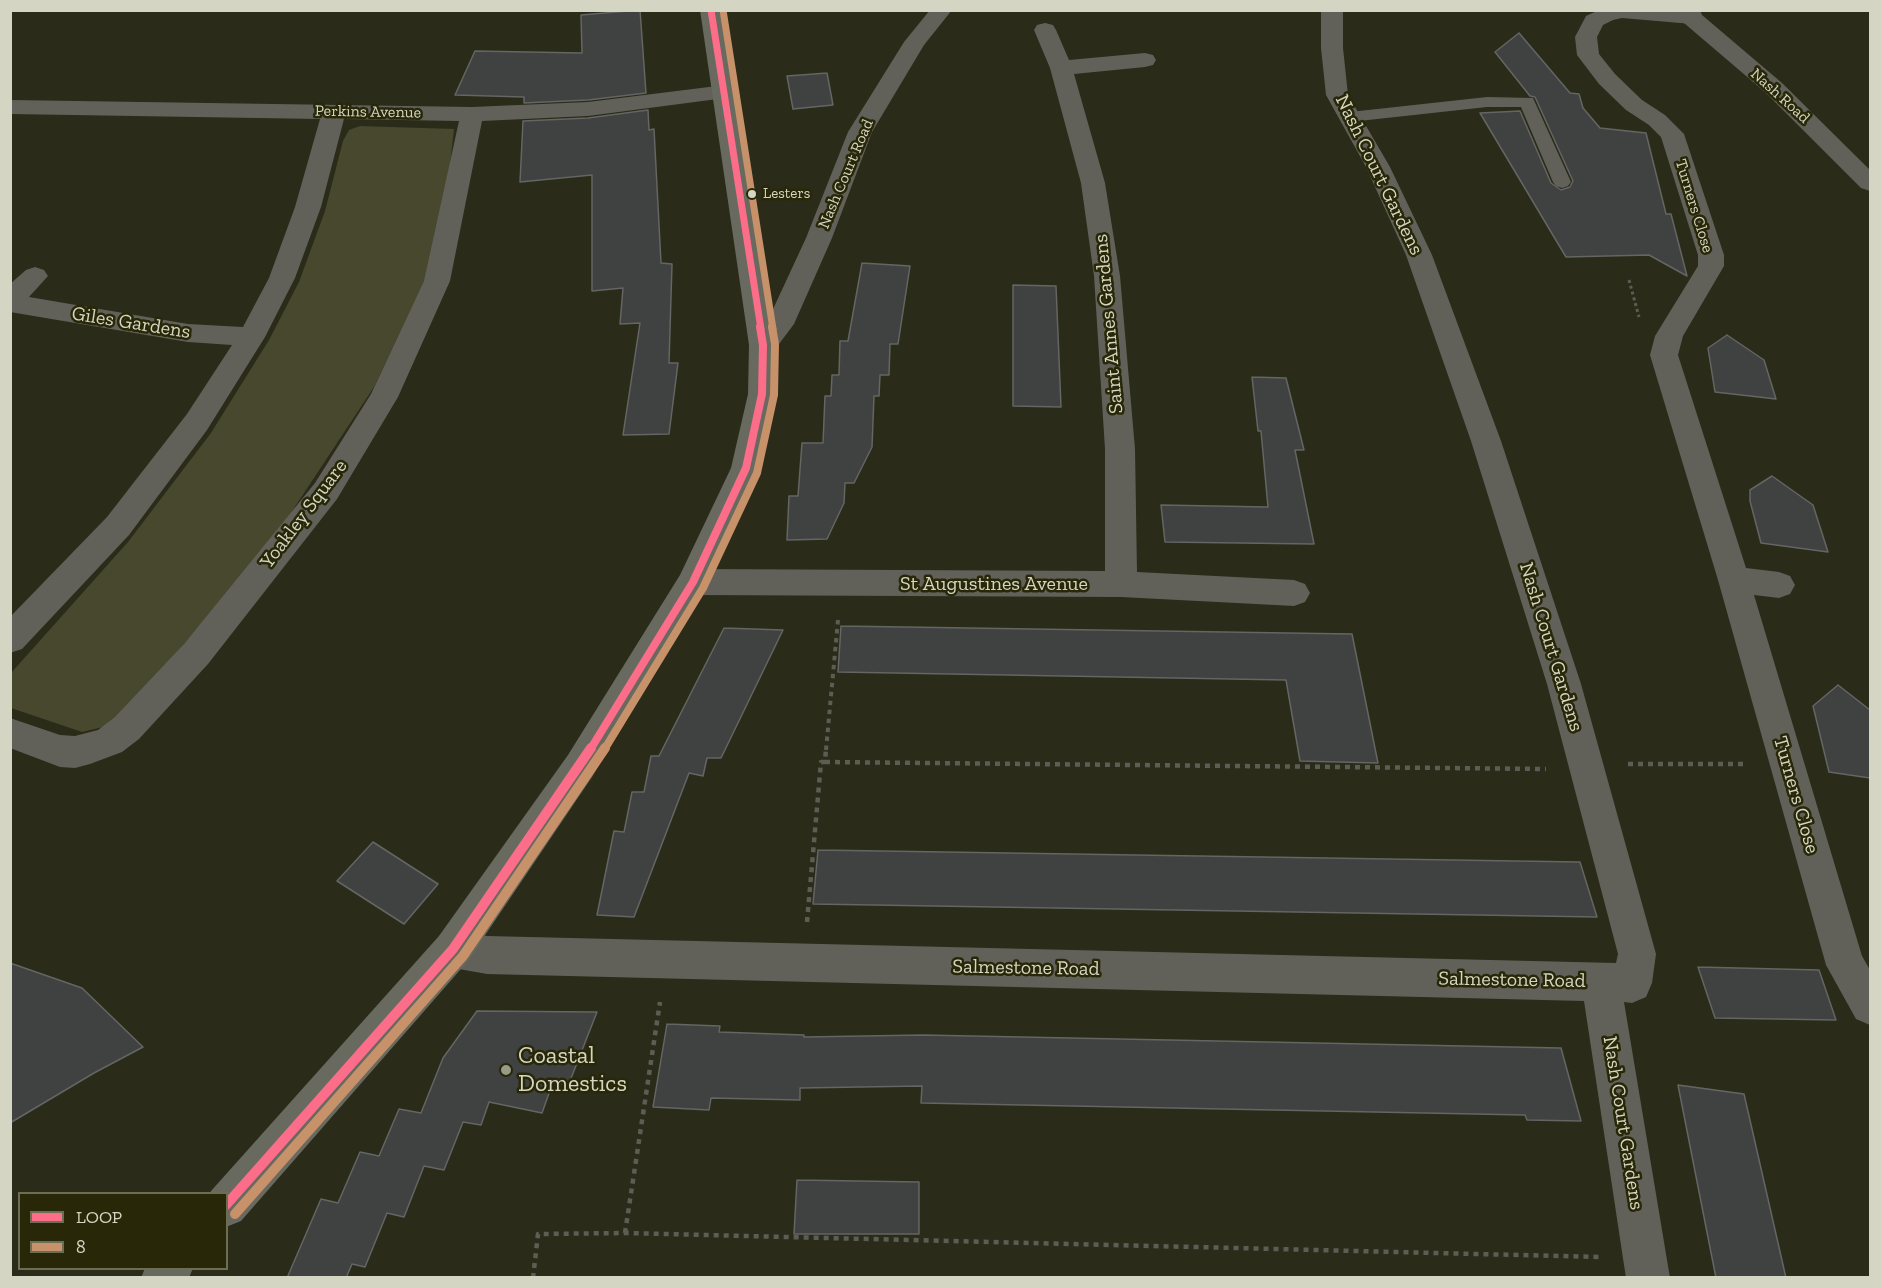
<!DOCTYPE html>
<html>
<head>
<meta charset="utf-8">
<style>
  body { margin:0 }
  #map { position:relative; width:1881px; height:1288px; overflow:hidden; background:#2b2b19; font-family:"Zilla Slab",serif }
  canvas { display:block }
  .frame { position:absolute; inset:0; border:12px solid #d4d5c3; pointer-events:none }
  .legend { position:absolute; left:18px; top:1192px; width:210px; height:78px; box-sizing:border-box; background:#282808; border:2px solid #6d6d53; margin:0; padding:8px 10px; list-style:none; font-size:18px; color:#d4d5c3 }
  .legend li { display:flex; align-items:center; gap:12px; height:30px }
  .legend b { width:30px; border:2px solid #6d6d53 }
</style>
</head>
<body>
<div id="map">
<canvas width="1881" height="1288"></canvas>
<div class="frame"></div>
<ul class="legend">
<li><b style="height:8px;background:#fb6d88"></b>LOOP</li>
<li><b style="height:8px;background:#c7916a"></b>8</li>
</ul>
</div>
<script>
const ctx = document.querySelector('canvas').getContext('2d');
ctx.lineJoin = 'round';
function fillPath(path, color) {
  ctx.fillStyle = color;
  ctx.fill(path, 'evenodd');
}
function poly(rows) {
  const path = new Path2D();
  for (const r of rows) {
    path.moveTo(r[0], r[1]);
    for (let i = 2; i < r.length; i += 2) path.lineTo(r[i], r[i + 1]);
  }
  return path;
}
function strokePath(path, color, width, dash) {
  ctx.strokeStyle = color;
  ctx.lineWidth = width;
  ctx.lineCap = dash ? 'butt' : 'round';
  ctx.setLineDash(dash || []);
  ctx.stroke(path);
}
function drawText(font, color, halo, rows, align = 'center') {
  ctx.font = font + ' "Zilla Slab",serif';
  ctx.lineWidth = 5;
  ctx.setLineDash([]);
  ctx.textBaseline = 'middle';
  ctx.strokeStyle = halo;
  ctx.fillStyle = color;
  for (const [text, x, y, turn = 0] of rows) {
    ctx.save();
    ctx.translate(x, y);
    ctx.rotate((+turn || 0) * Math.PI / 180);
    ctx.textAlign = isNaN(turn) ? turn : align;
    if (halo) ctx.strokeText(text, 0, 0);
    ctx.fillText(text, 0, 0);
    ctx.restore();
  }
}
const green = poly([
  [360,126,454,129,447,191,432,265,374,387,275,537,122,717,103,727,82,732,11,708,11,673,128,542,211,433,269,340,299,282,325,211,343,141,349,130]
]);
const building = poly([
  [640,10,646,93,588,100,524,103,524,97,455,95,475,51,582,53,581,15,640,10],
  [1519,33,1570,93,1579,94,1583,108,1600,128,1646,133,1666,214,1671,214,1687,276,1649,255,1566,257,1480,113,1520,111,1551,183,1561,190,1570,187,1573,181,1535,97,1530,96,1495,52,1519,33],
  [827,73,833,105,793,109,787,76,827,73],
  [648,110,649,130,654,129,661,263,672,264,669,363,678,363,669,434,623,435,640,323,620,324,623,288,592,291,592,175,520,182,523,121,588,118,648,110],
  [862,263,910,266,898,344,890,344,889,375,880,375,879,396,874,396,872,447,854,483,845,483,844,503,827,539,787,540,789,496,798,496,802,443,823,443,825,396,831,396,832,375,839,375,840,341,848,341,862,263],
  [1013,285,1056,286,1061,407,1013,406,1013,285],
  [1727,335,1764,360,1776,399,1715,392,1708,348,1727,335],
  [1252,377,1286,378,1304,450,1295,450,1314,544,1165,542,1161,505,1268,507,1261,431,1258,431,1252,377],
  [1772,476,1813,505,1828,552,1761,543,1750,501,1750,490,1772,476],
  [841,626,1352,634,1378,763,1300,761,1286,680,838,672,841,626],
  [724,628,783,630,721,758,707,758,703,776,689,773,634,917,597,915,614,831,624,832,632,792,644,792,651,756,659,756,724,628],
  [1838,685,1870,710,1870,778,1829,772,1813,706,1838,685],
  [373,842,438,884,404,924,337,881,373,842],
  [818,850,1580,862,1597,917,813,904,818,850],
  [10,963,82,988,143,1047,94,1073,10,1123,10,963],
  [1698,967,1819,970,1836,1020,1715,1018,1698,967],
  [477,1011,597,1012,568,1086,553,1082,542,1113,489,1102,481,1125,463,1122,444,1170,424,1166,404,1217,387,1213,365,1267,352,1264,346,1278,287,1278,321,1199,338,1203,360,1152,379,1156,399,1109,421,1113,443,1058,477,1011],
  [667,1024,720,1026,719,1032,804,1035,804,1037,923,1035,1561,1048,1581,1121,1527,1120,1525,1115,921,1103,922,1086,800,1088,800,1100,711,1098,709,1110,653,1107,667,1024],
  [1678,1085,1744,1094,1786,1278,1716,1278,1678,1085],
  [797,1180,919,1182,919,1234,794,1234,797,1180]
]);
const pathFar2 = poly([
  [1629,280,1639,317]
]);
const pathFar1 = poly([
  [826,750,838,620]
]);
const path = poly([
  [825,762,1546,769],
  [1628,764,1747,764],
  [807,922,821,762,825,762,826,748],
  [625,1233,660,1002],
  [533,1278,538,1234,625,1233,1600,1257]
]);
const service = poly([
  [1487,97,1533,98,1571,182,1568,186,1562,188,1556,186,1553,182,1521,107,1487,107,1350,122,1344,121,1341,117,1344,113,1350,112,1487,97]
]);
const minor = poly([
  [930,10,952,10,924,45,872,132,832,238,794,324,773,352,763,355,753,352,749,345,768,320,806,238,848,132,904,42,930,10],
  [1321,10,1343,10,1343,48,1348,95,1390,167,1432,255,1501,441,1581,684,1656,954,1652,983,1646,997,1632,1003,1624,1002,1670,1278,1626,1278,1584,1001,487,974,453,968,439,962,434,949,439,936,453,930,487,936,1616,963,1618,954,1547,684,1471,441,1406,255,1366,167,1326,95,1321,48,1321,10],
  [1599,10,1680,10,1700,13,1703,18,1700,23,1692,24,1622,18,1613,20,1603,25,1597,37,1599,54,1615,74,1642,100,1665,115,1684,134,1724,255,1724,266,1683,336,1678,355,1746,568,1779,572,1790,576,1795,585,1790,594,1779,598,1754,595,1862,956,1870,970,1870,1025,1856,1019,1826,965,1718,580,1650,355,1655,336,1698,266,1698,255,1661,137,1649,125,1626,110,1599,84,1577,55,1575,37,1586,16,1599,10],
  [1045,23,1053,25,1056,30,1069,60,1145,53,1153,55,1156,60,1153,65,1145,67,1074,74,1105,183,1120,276,1135,449,1137,572,1294,580,1305,584,1310,593,1305,602,1294,606,1121,597,693,595,682,591,677,582,682,573,693,569,1105,571,1105,449,1094,276,1081,183,1050,68,1034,30,1037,25,1045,23],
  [725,85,733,87,736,92,733,97,588,116,482,121,450,281,398,397,337,499,208,664,139,739,122,752,90,764,75,768,60,767,10,748,10,718,60,735,75,736,98,730,115,717,184,644,315,483,371,394,424,281,459,121,344,119,321,207,295,278,265,337,207,430,129,535,22,649,10,653,10,617,107,517,187,414,232,345,188,342,10,312,10,284,26,270,35,267,44,270,48,276,29,297,188,324,243,327,269,278,295,207,320,119,10,114,10,100,472,107,588,102,725,85]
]);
const tertiary = poly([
  [1678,10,1700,10,1702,15,1782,83,1870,170,1870,191,1861,188,1766,93,1684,23,1678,10]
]);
const primary = poly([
  [700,10,722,10,777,345,776,394,761,468,704,591,592,777,467,962,241,1221,226,1227,226,1194,210,1194,211,1191,439,936,568,755,680,575,731,468,748,394,749,345,700,10],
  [145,1268,193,1268,189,1278,141,1278,145,1268]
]);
const bus1Far2 = poly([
  [711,10,761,329]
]);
const bus1Far1 = poly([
  [590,750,693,582,746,468,762,394,763,345,760,327]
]);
const bus1 = poly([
  [226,1205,453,949,591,748]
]);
const bus2Far2 = poly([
  [723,10,773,329]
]);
const bus2Far1 = poly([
  [604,750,703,588,757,473,774,395,775,344,772,327]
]);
const bus2 = poly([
  [235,1214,463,956,605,748]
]);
const markers = [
  [752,194,5,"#d4d5c3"],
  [506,1070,6,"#999a88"]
];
const farBusnames = [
  ["Lesters",763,194]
];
const farStreetnames = [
  ["Nash Road",1780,96,42],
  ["Perkins Avenue",368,112,1],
  ["Nash Court Road",846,174,-67],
  ["Turners Close",1694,206,73]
];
const streetNames = [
  ["Nash Court Gardens",1379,175,64],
  ["Giles Gardens",131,323,9],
  ["Saint Annes Gardens",1109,324,-95],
  ["Yoakley Square",304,514,-53],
  ["St Augustines Avenue",994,584],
  ["Nash Court Gardens",1551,647,73],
  ["Turners Close",1796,795,74],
  ["Salmestone Road",1026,968,1],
  ["Salmestone Road",1512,980,1],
  ["Nash Court Gardens",1623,1123,81]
];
const nearPoinames = [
  ["Coastal",518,1056],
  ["Domestics",518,1084]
];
fillPath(green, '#48482e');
fillPath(building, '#3f4241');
strokePath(building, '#636663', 1.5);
strokePath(pathFar2, '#5d5d55', 3, [3, 3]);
strokePath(pathFar1, '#5d5d55', 4, [4.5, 4.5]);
strokePath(path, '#5d5d55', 4.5, [5, 5]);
fillPath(service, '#61615a');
fillPath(minor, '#61615a');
fillPath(tertiary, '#61615a');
fillPath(primary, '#68695f');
strokePath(bus1Far2, '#fb6d88', 7);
strokePath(bus1Far1, '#fb6d88', 8);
strokePath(bus1, '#fb6d88', 10);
strokePath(bus2Far2, '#c7916a', 7);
strokePath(bus2Far1, '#c7916a', 8);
strokePath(bus2, '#c7916a', 10);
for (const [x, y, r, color] of markers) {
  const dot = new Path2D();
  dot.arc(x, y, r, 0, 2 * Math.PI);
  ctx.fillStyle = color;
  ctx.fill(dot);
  strokePath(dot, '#282808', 2);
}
drawText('15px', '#d4d5c3', '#282808', farBusnames, 'left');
drawText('16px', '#d4d5c3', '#282808', farStreetnames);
drawText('20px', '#d4d5c3', '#282808', streetNames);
drawText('24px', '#d4d5c3', '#282808', nearPoinames, 'left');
</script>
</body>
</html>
